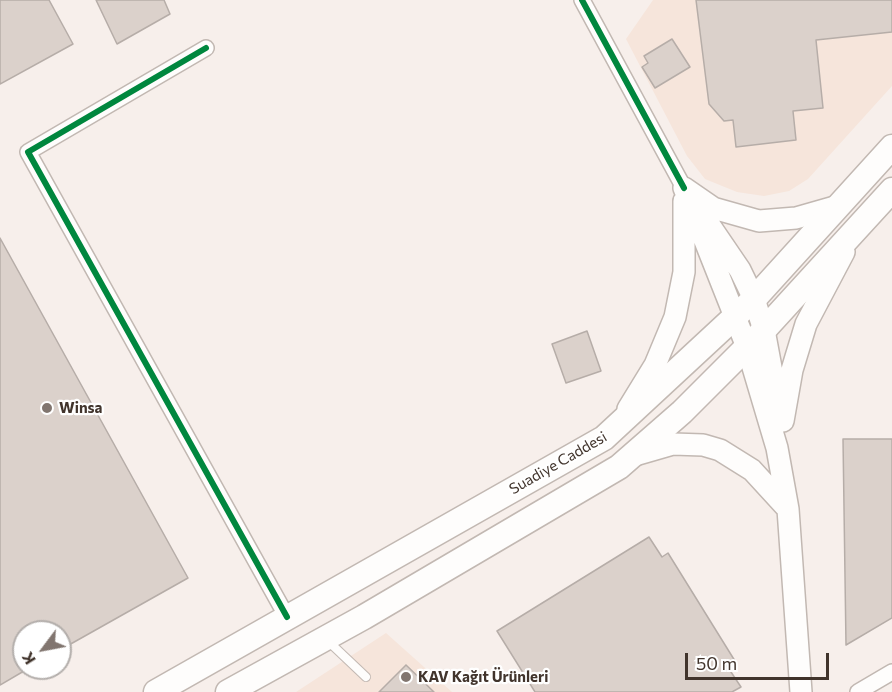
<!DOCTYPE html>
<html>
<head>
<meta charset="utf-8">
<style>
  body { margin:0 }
  #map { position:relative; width:892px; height:692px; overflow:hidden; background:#f7efeb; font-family:Commissioner,sans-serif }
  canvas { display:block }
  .north { position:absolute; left:12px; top:620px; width:60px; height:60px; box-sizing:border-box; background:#fff; border:2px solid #b3aeab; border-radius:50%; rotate:238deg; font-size:16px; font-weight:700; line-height:24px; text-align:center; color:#41342c }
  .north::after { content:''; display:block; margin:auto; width:21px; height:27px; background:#81756f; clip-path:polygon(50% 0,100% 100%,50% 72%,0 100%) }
  .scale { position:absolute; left:685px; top:653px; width:144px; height:27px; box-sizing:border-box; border:3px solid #41342c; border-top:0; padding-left:8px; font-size:18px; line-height:21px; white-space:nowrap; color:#41342c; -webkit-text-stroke:4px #fff; paint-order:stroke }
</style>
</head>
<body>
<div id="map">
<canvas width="892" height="692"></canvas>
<div class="north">K</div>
<div class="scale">50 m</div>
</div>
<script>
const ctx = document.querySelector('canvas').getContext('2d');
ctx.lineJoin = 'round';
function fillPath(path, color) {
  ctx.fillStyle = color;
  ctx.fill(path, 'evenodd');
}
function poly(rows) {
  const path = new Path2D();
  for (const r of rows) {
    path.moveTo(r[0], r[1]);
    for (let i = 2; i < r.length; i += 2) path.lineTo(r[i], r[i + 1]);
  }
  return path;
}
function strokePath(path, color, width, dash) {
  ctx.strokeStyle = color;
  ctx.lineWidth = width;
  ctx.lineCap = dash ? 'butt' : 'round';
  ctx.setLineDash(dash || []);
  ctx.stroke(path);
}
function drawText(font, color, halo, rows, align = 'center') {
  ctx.font = font + ' Commissioner,sans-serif';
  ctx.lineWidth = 4.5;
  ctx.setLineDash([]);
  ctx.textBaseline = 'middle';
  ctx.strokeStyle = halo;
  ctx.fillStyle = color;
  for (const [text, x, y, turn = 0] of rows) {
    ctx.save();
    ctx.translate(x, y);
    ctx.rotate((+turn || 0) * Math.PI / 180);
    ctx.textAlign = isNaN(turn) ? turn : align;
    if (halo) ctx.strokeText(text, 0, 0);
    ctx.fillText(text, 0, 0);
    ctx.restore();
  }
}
const built = poly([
  [653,0,892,0,892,86,808,179,789,191,764,196,737,192,705,179,687,156,626,39],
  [386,633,452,692,296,692]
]);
const building = poly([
  [0,0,49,0,73,44,0,84,0,0],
  [96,0,164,0,170,14,117,44,96,0],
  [696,0,892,0,892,32,816,40,823,108,793,111,796,140,736,147,733,120,724,121,709,104,696,0],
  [672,39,690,67,655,88,642,67,648,63,644,56,672,39],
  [0,238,188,578,60,650,60,632,24,632,24,671,0,685,0,238],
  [587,331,601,371,566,383,552,344,587,331],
  [843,439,892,439,892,618,846,645,843,439],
  [649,537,662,557,668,553,735,661,727,666,741,687,732,692,535,692,497,631,649,537],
  [406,665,434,692,379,692,406,665]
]);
const service = poly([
  [328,641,366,677]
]);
const minor = poly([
  [582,0,684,188],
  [206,48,28,152,287,617],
  [858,692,892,672]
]);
const secondary = poly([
  [684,188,747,347,777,448,788,509,801,692],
  [684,188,713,208,759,221,796,218,838,206],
  [708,223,740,270,754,299,764,330,772,373,775,414],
  [628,409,655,365,675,317,684,272,684,201],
  [783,421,792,370,806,324,844,252],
  [635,455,673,444,703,445,720,450,752,470,785,506]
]);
const primary = poly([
  [156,692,604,438,754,299,892,147],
  [228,692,364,617,619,467,682,412,764,330,892,190]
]);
const cycleway = poly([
  [582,0,684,188],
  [206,48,28,152,287,617]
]);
const markers = [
  [47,408,6,"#81756f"],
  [406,677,6,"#81756f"]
];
const poiNames = [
  ["Winsa",59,408],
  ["KAV Kağıt Ürünleri",418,677]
];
const streetNames = [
  ["Suadiye Caddesi",558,463,-30]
];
fillPath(built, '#f6e5db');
fillPath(building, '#dbd1cb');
strokePath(building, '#b6ada8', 1.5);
strokePath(service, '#c2b8b2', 10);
strokePath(minor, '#c2b8b2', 18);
strokePath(secondary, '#c2b8b2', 24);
strokePath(primary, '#c2b8b2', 27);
strokePath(service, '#fefdfc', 8);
strokePath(minor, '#fefdfc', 15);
strokePath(secondary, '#fefdfc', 21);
strokePath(primary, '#fefdfc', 24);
strokePath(cycleway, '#00873e', 6);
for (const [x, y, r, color] of markers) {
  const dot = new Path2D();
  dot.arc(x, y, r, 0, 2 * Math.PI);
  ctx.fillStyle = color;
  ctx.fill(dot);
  strokePath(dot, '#fff', 2);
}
drawText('bold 15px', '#41342c', '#fff', poiNames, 'left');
drawText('15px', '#41342c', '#fff', streetNames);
</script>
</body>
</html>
